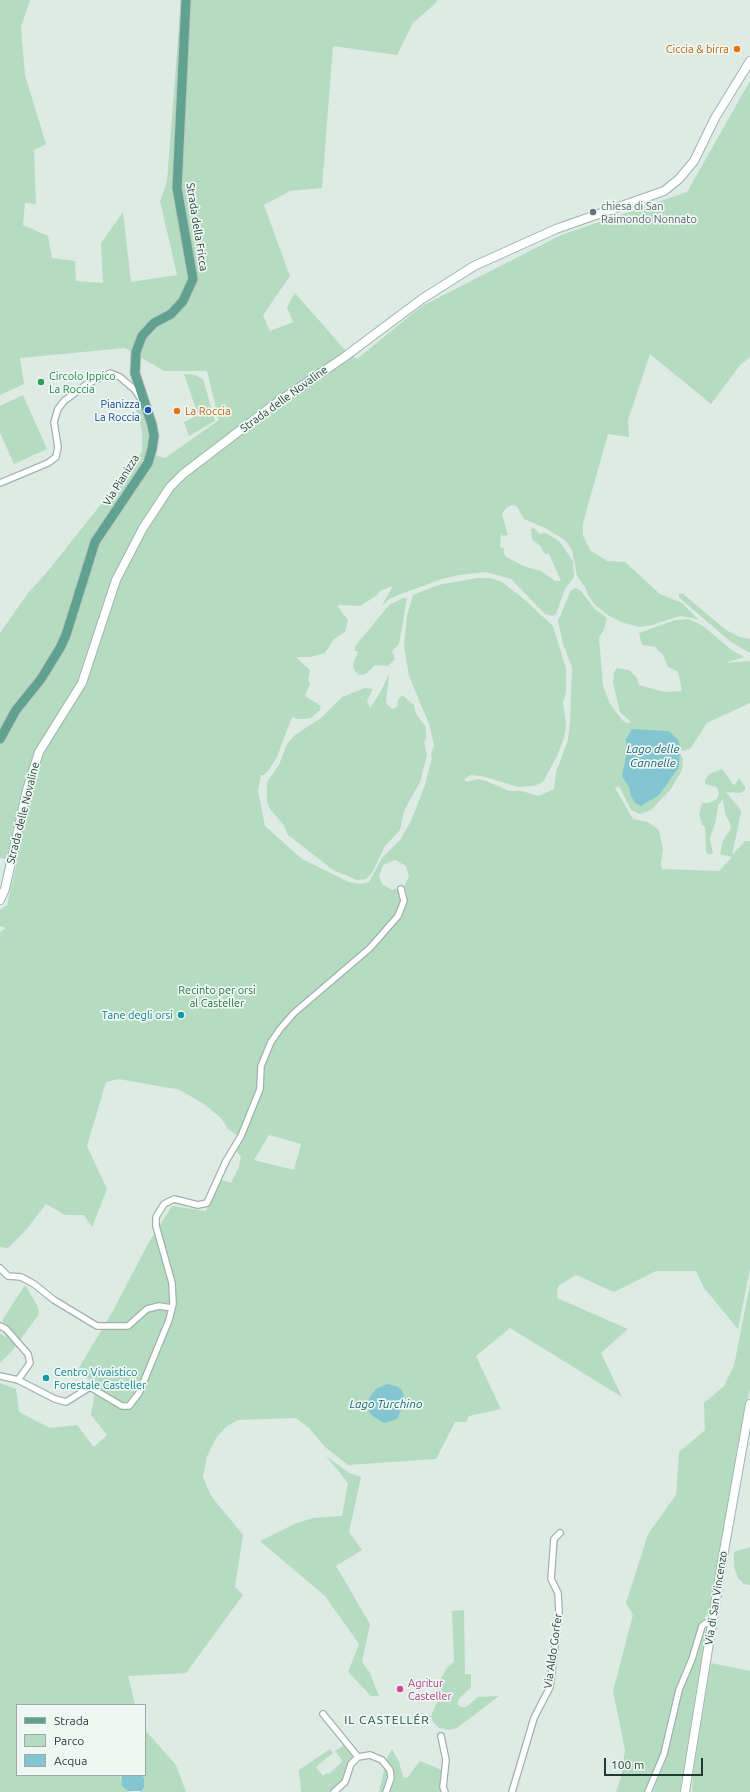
<!DOCTYPE html>
<html>
<head>
<meta charset="utf-8">
<style>
  body { margin:0 }
  #map { position:relative; width:750px; height:1792px; overflow:hidden; background:#deeae4; font-family:Ubuntu,sans-serif }
  canvas { display:block }
  .legend { position:absolute; left:16px; top:1704px; width:130px; height:72px; box-sizing:border-box; background:#eef7f2; border:1px solid #9baba5; margin:0; padding:5px 7px; list-style:none; font-size:12px; color:#1f3a32 }
  .legend li { display:flex; align-items:center; gap:8px; height:20px }
  .legend b { width:20px; border:1px solid #9baba5 }
  .scale { position:absolute; left:604px; top:1758px; width:99px; height:18px; box-sizing:border-box; border:2px solid #1f3a32; border-top:0; padding-left:5px; font-size:12px; line-height:14px; white-space:nowrap; color:#1f3a32; -webkit-text-stroke:3px #eef7f2; paint-order:stroke }
</style>
</head>
<body>
<div id="map">
<canvas width="750" height="1792"></canvas>
<ul class="legend">
<li><b style="height:5px;background:#61a190"></b>Strada</li>
<li><b style="height:11px;background:#b5dcc0"></b>Parco</li>
<li><b style="height:11px;background:#83c6d2"></b>Acqua</li>
</ul>
<div class="scale">100 m</div>
</div>
<script>
const ctx = document.querySelector('canvas').getContext('2d');
ctx.lineJoin = 'round';
function fillPath(path, color) {
  ctx.fillStyle = color;
  ctx.fill(path, 'evenodd');
}
function poly(rows) {
  const path = new Path2D();
  for (const r of rows) {
    path.moveTo(r[0], r[1]);
    for (let i = 2; i < r.length; i += 2) path.lineTo(r[i], r[i + 1]);
  }
  return path;
}
function strokePath(path, color, width, dash) {
  ctx.strokeStyle = color;
  ctx.lineWidth = width;
  ctx.lineCap = dash ? 'butt' : 'round';
  ctx.setLineDash(dash || []);
  ctx.stroke(path);
}
function drawText(font, color, halo, rows, align = 'center') {
  ctx.font = font + ' Ubuntu,sans-serif';
  ctx.lineWidth = 3.5;
  ctx.setLineDash([]);
  ctx.textBaseline = 'middle';
  ctx.strokeStyle = halo;
  ctx.fillStyle = color;
  for (const [text, x, y, turn = 0] of rows) {
    ctx.save();
    ctx.translate(x, y);
    ctx.rotate((+turn || 0) * Math.PI / 180);
    ctx.textAlign = isNaN(turn) ? turn : align;
    if (halo) ctx.strokeText(text, 0, 0);
    ctx.fillText(text, 0, 0);
    ctx.restore();
  }
}
const green = poly([
  [0,0,30,0,21,27,25,75,46,144,34,150,36,204,25,203,23,225,48,236,52,258,75,261,76,281,103,283,101,243,123,212,131,282,177,275,160,201,167,181,181,0,436,0,437,2,413,23,397,55,333,46,322,188,290,191,264,205,290,276,263,315,270,331,293,322,287,307,295,293,345,350,357,359,422,306,561,235,687,192,750,81,750,357,741,364,711,404,650,354,628,420,629,437,608,434,583,523,583,536,590,550,607,561,625,562,660,594,682,603,698,619,680,616,652,625,640,627,624,623,609,616,594,604,588,595,585,587,577,576,572,550,565,540,545,528,524,519,517,507,513,505,507,507,502,514,508,535,503,536,501,534,500,547,504,548,504,554,506,557,526,567,541,571,555,581,561,581,549,554,545,554,541,547,532,539,531,529,534,528,539,534,546,533,559,541,573,561,574,577,565,589,556,614,552,616,545,614,511,579,486,572,459,575,442,579,398,595,389,599,381,607,393,586,381,590,376,596,360,606,339,605,338,607,348,620,345,632,334,639,325,653,310,657,296,657,310,670,308,680,310,684,305,696,321,706,320,710,311,718,305,719,298,719,292,717,277,757,268,771,264,775,261,775,258,790,265,826,302,859,349,882,361,884,369,882,382,858,400,840,411,821,425,785,432,758,431,754,434,745,429,724,409,676,404,646,407,616,413,595,438,585,477,578,491,578,502,582,524,599,553,626,566,668,566,693,563,702,566,726,564,738,557,756,543,782,534,786,518,787,482,776,471,775,464,779,467,782,478,779,486,781,510,791,522,791,538,796,554,789,556,772,568,740,570,722,572,667,563,644,558,621,571,590,576,588,580,590,595,609,607,618,604,630,599,637,603,686,610,704,622,720,627,723,631,722,620,712,613,683,614,672,617,668,629,670,637,678,639,685,664,692,682,691,679,675,677,671,668,667,663,655,655,647,642,645,639,633,675,620,689,619,703,626,733,651,744,657,725,663,750,661,750,703,707,723,690,749,681,751,673,738,683,759,682,770,671,789,651,810,640,814,635,812,631,810,619,786,615,788,633,819,648,822,659,830,663,849,661,864,662,869,719,871,732,857,720,854,723,840,731,829,730,823,725,814,723,799,718,805,716,820,710,838,713,854,708,854,706,852,705,827,702,825,699,814,702,803,709,803,717,799,719,794,717,787,705,784,705,780,709,774,722,769,733,784,735,785,739,778,745,787,745,790,740,793,726,792,740,809,741,813,732,855,745,841,750,841,750,1269,738,1329,704,1288,696,1271,656,1271,614,1292,576,1275,558,1286,557,1298,628,1329,601,1353,622,1397,510,1328,476,1356,501,1409,469,1416,466,1422,455,1422,436,1459,348,1465,325,1447,309,1428,296,1418,238,1420,227,1426,216,1438,207,1456,203,1477,211,1496,243,1535,235,1587,243,1595,186,1673,128,1676,135,1705,17,1705,17,1775,121,1775,120,1778,128,1791,131,1792,0,1792,0,1383,16,1389,19,1412,50,1428,77,1425,94,1447,107,1435,91,1415,96,1384,77,1371,114,1309,149,1242,172,1206,206,1211,220,1179,231,1183,239,1167,241,1156,236,1151,241,1138,228,1129,221,1118,204,1104,178,1089,169,1088,119,1079,106,1082,87,1146,107,1189,92,1227,84,1215,65,1215,46,1204,26,1230,8,1248,0,1247,0,932,6,928,0,926,0,910,7,905,17,861,0,858,0,633,28,593,47,572,106,498,129,474,142,451,142,431,136,409,144,410,149,426,149,453,165,458,219,420,207,371,164,371,125,348,20,358,24,384,0,395],
  [395,860,406,866,409,876,404,887,392,890,382,884,379,876,383,865],
  [269,1135,301,1144,294,1170,254,1160],
  [184,374,195,375,203,379,215,421,189,436,184,422,198,415],
  [23,395,47,449,14,464,0,433,0,406],
  [682,593,726,630,740,637,750,639,750,653,731,642,682,600,679,597,679,594],
  [403,598,407,598,399,644,392,651,395,659,388,666,375,665,366,674,359,675,354,670,353,664,358,652,354,650,356,645,389,605],
  [389,674,386,703,392,709,397,707,398,700,402,695,414,705,416,714,426,727,426,738,424,742,427,755,420,782,404,811,400,830,385,846,372,873,366,879,357,880,333,870,288,835,283,824,270,809,267,801,267,782,279,765,287,744,295,735,321,718,342,697,365,688,373,689,367,701,370,708,380,693],
  [750,1284,750,1389,737,1449,710,1611,699,1625,692,1653,676,1691,662,1755,646,1792,616,1792,621,1777,625,1750,613,1691,633,1615,626,1603,648,1534,676,1495,679,1452,705,1430,704,1403,724,1386,734,1366],
  [25,1285,38,1307,39,1314,12,1351,0,1363,0,1333,7,1338,2,1330,3,1319],
  [326,1456,349,1473,361,1477,349,1532,362,1550,336,1566,370,1624,362,1662,370,1673,379,1696,371,1696,348,1672,359,1644,325,1596,260,1541,294,1524,313,1518,342,1516,348,1483],
  [750,1547,750,1585,744,1584,738,1578,734,1567,734,1552],
  [464,1610,465,1674,471,1674,471,1687,459,1699,457,1704,461,1707,466,1707,478,1697,499,1696,457,1728,448,1730,439,1728,433,1722,431,1716,437,1702,437,1685,447,1668,454,1662,452,1611],
  [706,1630,680,1792,653,1792,667,1757,682,1690,698,1655,700,1643],
  [711,1663,750,1671,750,1792,692,1792,693,1774],
  [145,1730,176,1765,186,1792,139,1792,142,1791,144,1778,142,1775,145,1775],
  [344,1745,352,1753,353,1757,343,1781,329,1792,301,1792,299,1770,330,1749,333,1753,316,1767,323,1776,327,1773,329,1774,341,1763,342,1760,335,1751],
  [392,1749,399,1762,403,1777,407,1778,420,1761,442,1770,442,1792,379,1792,387,1758]
]);
const water = poly([
  [632,729,669,731,678,740,680,745,679,767,659,795,641,806,635,803,631,796,629,787,622,776,626,756,626,739],
  [387,1384,396,1386,402,1390,405,1402,397,1419,384,1423,375,1418,369,1412,368,1408,369,1398,376,1389],
  [121,1775,142,1775,144,1778,144,1786,142,1791,128,1791,122,1786]
]);
const street = poly([
  [0,483,48,463,56,457,58,447,54,422,58,409,64,401,87,384,110,373,120,377,135,390,141,399],
  [0,1268,8,1276,21,1277,34,1284,54,1300,97,1326,128,1326,147,1309,159,1306,172,1308],
  [0,1326,6,1329,28,1354,30,1363,18,1380],
  [0,1376,18,1380,55,1399,66,1402,90,1387,122,1406,129,1406,139,1393,169,1320,173,1304,172,1283,156,1226,156,1217,164,1204,174,1199,198,1205,207,1203,226,1161,241,1136,260,1089,261,1066,271,1042,280,1029,294,1013,370,948,398,916,404,901,401,889],
  [323,1714,358,1757],
  [441,1736,446,1760,443,1787,445,1792],
  [334,1792,345,1782,351,1764,358,1757,370,1755,382,1760,390,1770,391,1778,386,1792],
  [512,1792,534,1718,550,1687,559,1612,558,1593,551,1579,554,1539,560,1533],
  [648,1792,664,1754,679,1690,692,1659,702,1626,706,1623,712,1623]
]);
const secondary = poly([
  [0,900,5,889,27,790,39,752,82,683,116,580,143,528,170,487,183,474,272,406,343,358,422,299,474,266,556,229,664,191,679,179,694,161,715,118,750,61],
  [685,1792,721,1568,750,1404]
]);
const primary = poly([
  [0,739,16,710,41,679,60,648,66,635,95,542,148,463,152,449,154,436,152,425,135,373,136,352,142,336,154,323,171,314,183,301,193,279,177,188,186,0]
]);
const markers = [
  [737,49,4,"#e8710a"],
  [593,212,4,"#6b7280"],
  [41,382,4,"#2e9e5b"],
  [148,410,4,"#1a4fb4"],
  [177,411,4,"#e8710a"],
  [181,1015,4,"#0f9aa8"],
  [46,1378,4,"#0f9aa8"],
  [400,1689,4,"#d1479c"]
];
const foodNames = [
  ["Ciccia & birra",729,49],
  ["La Roccia",185,411,"left"]
];
const worshipNames = [
  ["chiesa di San",601,206],
  ["Raimondo Nonnato",601,219]
];
const streetNames = [
  ["Strada della Fricca",197,227,81],
  ["Strada delle Novaline",284,399,-36],
  ["Via Pianizza",121,480,-58],
  ["Strada delle Novaline",23,813,-76],
  ["Via di San Vincenzo",716,1598,-81],
  ["Via Aldo Gorfer",553,1651,-82]
];
const leisureNames = [
  ["Circolo Ippico",49,376],
  ["La Roccia",49,389]
];
const transitNames = [
  ["Pianizza",140,404],
  ["La Roccia",140,417]
];
const parkNames = [
  ["Recinto per orsi",217,990],
  ["al Casteller",217,1003]
];
const cultureNames = [
  ["Tane degli orsi",173,1015],
  ["Centro Vivaistico",54,1372,"left"],
  ["Forestale Casteller",54,1385,"left"]
];
const hotelNames = [
  ["Agritur",408,1683],
  ["Casteller",408,1696]
];
const waterNames = [
  ["Lago delle",653,749],
  ["Cannelle",653,763],
  ["Lago Turchino",386,1404]
];
const neighbourhoodNames = [
  ["IL CASTELLÉR",387,1720]
];
fillPath(green, '#b5dcc0');
fillPath(water, '#83c6d2');
strokePath(street, '#a1b2ab', 8);
strokePath(secondary, '#9db6ad', 10);
strokePath(primary, '#bcc4c2', 11);
strokePath(street, '#fff', 5.5);
strokePath(secondary, '#fff', 8);
strokePath(primary, '#61a190', 9);
for (const [x, y, r, color] of markers) {
  const dot = new Path2D();
  dot.arc(x, y, r, 0, 2 * Math.PI);
  ctx.fillStyle = color;
  ctx.fill(dot);
  strokePath(dot, '#eef7f2', 1.5);
}
drawText('11px', '#c56008', '#eef7f2', foodNames, 'right');
drawText('11px', '#5b616d', '#eef7f2', worshipNames, 'left');
drawText('11px', '#1f3a32', '#eef7f2', streetNames);
drawText('11px', '#27864d', '#eef7f2', leisureNames, 'left');
drawText('11px', '#164399', '#eef7f2', transitNames, 'right');
drawText('11px', '#287244', '#eef7f2', parkNames);
drawText('11px', '#0d838f', '#eef7f2', cultureNames, 'right');
drawText('11px', '#b23c85', '#eef7f2', hotelNames, 'left');
drawText('italic 12px', '#186877', '#eef7f2', waterNames);
ctx.letterSpacing = '1px';
drawText('12px', '#1b4c40', '#eef7f2', neighbourhoodNames);
ctx.letterSpacing = '0px';
</script>
</body>
</html>
